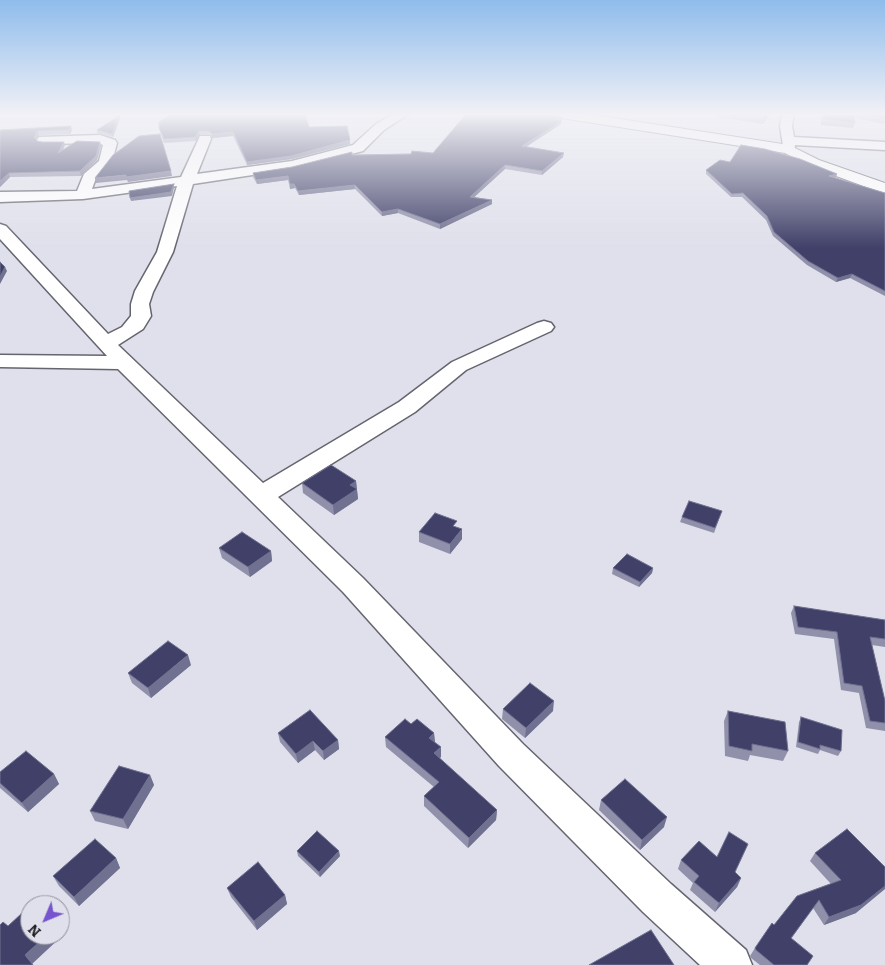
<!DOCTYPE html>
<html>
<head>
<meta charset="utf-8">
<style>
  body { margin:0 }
  #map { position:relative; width:885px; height:965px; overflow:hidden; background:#dfe0eb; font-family:Bitter,serif }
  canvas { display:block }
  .north { position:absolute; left:20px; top:895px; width:50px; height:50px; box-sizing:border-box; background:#dfe0eb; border:1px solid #93939b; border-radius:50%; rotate:225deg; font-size:14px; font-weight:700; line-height:20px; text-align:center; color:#202024 }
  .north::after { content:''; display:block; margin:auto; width:18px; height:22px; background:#7654cd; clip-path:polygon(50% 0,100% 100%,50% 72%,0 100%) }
</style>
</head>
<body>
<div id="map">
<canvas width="885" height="965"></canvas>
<div class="north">N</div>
</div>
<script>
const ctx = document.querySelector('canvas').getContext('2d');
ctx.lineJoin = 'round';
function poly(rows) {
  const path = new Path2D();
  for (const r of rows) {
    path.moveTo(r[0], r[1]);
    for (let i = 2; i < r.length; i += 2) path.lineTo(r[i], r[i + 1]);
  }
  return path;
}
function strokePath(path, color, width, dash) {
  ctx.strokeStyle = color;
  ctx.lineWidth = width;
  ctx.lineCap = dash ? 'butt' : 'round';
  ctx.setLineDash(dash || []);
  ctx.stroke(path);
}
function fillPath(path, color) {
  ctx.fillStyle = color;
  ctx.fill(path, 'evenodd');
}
const minor = poly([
  [395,113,410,113,384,130,363,151,292,169,193,184,173,252,153,292,149,304,151,316,143,329,118,345,263,483,399,402,452,362,537,323,544,321,551,323,554,327,551,331,466,370,415,412,278,497,363,578,523,744,671,884,746,950,752,965,700,965,643,912,499,766,343,592,118,369,0,367,0,355,107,356,0,239,0,224,6,226,108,334,122,327,131,316,131,304,135,291,157,252,177,186,83,199,0,202,0,192,77,191,84,174,99,161,103,145,98,143,44,144,39,143,37,140,39,137,100,135,115,140,117,143,112,162,96,178,92,189,181,177,200,136,210,136,211,139,197,174,292,161,353,145,376,124,395,113],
  [782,113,794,113,792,126,794,137,885,142,885,150,795,145,794,152,784,152,780,126,782,113]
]);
const tertiary = poly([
  [548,113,581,113,789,145,819,160,885,183,885,194,809,166,785,153,555,117,548,113]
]);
const wall = poly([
  [718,113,771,113,763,124,717,117],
  [821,113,885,113,885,122,884,124,854,118,855,123,853,128,821,125],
  [562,117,561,124,526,147,563,157,542,175,505,169,474,197,492,200,492,204,440,229,398,213,382,216,355,189,299,195,295,188,290,189,288,180,257,184,253,177,253,173,292,167,352,155,433,153],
  [120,119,113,137,97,133,97,130],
  [309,127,350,140,350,144,292,159,247,165,233,136,212,138,210,134,200,134,196,141,164,143,159,128],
  [0,130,72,130,70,134,39,135,36,140,37,141,65,145,63,150,100,142,101,146,97,160,81,176,10,177,0,187],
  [730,162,836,178,885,193,885,296,850,278,836,282,807,265,773,236,766,220,742,197,731,197,706,174,706,170],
  [356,481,358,499,334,515,303,493,302,483],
  [722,511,714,533,680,522,682,517],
  [419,532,462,539,450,554,419,542],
  [219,548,271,551,272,561,250,577,222,558],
  [613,568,653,568,652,573,639,587,612,574],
  [794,606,885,620,885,647,872,645,885,701,885,731,866,728,859,693,841,690,834,639,795,634,791,613],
  [191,665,151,698,132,683,128,673],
  [503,709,553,711,525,738,502,719],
  [728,711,788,751,783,761,750,755,748,761,725,756,724,721],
  [801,717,841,751,838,756,820,750,818,754,796,747,799,722],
  [411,724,434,733,435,742,441,757,439,758,497,810,496,820,468,848,424,806,424,796,434,787,386,747,385,737],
  [278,733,338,740,339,749,324,760,315,750,298,763,280,742],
  [0,772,54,774,59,784,28,812,0,788],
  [150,775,154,785,128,829,95,821,90,811],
  [601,800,664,827,640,850,599,810],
  [847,829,856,913,824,925,813,908,791,939,807,965,760,965,751,958,750,956,755,948,774,925,831,884,810,861,815,853],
  [297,851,340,856,320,877,298,856],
  [116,858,120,868,79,906,59,886,53,876],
  [681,860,735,872,741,878,737,887,715,912,690,890,693,883,678,869],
  [227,888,285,895,287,904,257,930,231,897]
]);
const shadedWall = poly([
  [767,113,771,113,763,124,765,116],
  [120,115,120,119,113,137,112,134],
  [562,117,561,124,521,150,522,146],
  [71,126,72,130,70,134,69,130],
  [38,131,39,135,35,141,34,137],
  [199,131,200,134,196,141,195,137],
  [233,132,233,136,212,138,212,134],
  [350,140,350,144,292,159,247,165,247,162],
  [64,142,65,145,59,157,58,153],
  [100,142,101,146,97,160,81,176,80,171],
  [564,153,563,157,542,175,542,171],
  [505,165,505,169,470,201,470,197],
  [171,171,172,176,128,182,127,180,96,183,95,178],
  [9,173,10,177,0,187,0,181],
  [837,174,836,178,829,176],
  [288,176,288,180,257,184,256,180],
  [174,184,174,188,172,196,131,201,130,198],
  [290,184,294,184,295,188,290,189],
  [355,185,355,189,299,195,298,191],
  [492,200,492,204,440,229,440,224],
  [398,209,398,213,382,216,382,212],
  [5,267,7,271,0,284,0,277],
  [852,274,850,278,836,282,838,278],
  [356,481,358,499,334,515,333,505,350,485],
  [462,529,462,539,450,554,450,544],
  [271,551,272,561,250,577,248,567],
  [653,568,652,573,639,587,640,582],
  [188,655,191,665,151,698,148,688],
  [554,701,553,711,525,738,526,728],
  [434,733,435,743,429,738],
  [338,740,339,749,324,760,323,751],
  [313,741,315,750,298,763,296,754],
  [441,747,441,757,434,763,434,753],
  [54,774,59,784,28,812,22,803],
  [150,775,154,785,128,829,123,819],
  [497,810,496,820,468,848,469,838],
  [667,817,664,827,640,850,642,840],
  [339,851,340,856,320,877,319,872],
  [116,858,120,868,79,906,74,897],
  [741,878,737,887,715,912,719,903],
  [885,886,885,889,856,913,824,925,829,917],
  [285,895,287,904,257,930,254,921],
  [60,933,62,936,32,964,25,955,47,935,60,935]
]);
const building = poly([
  [172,113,305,113,309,127,347,126,350,140,291,156,247,162,233,132,212,134,209,131,199,131,195,137,164,139,159,128,159,122,172,113],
  [467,113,538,113,562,117,558,120,562,121,522,146,564,153,542,171,505,165,470,197,492,200,440,224,398,209,382,212,355,185,298,191,294,184,290,184,288,176,256,180,253,173,292,167,352,152,352,155,411,154,412,151,433,153,467,113],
  [747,113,767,113,765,116,747,113],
  [823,113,854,113,855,123,823,119,823,113],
  [859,113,885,113,885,118,859,113],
  [120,115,112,134,97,130,120,115],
  [71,126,69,130,38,131,34,137,37,141,42,142,64,142,58,153,77,141,100,142,96,156,80,171,9,173,0,181,0,130,71,126],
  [160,134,171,171,126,177,126,175,95,178,113,155,139,136,160,134],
  [741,145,765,149,800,159,837,174,829,176,885,193,885,291,852,274,838,278,808,261,774,232,767,216,743,193,732,194,706,170,720,160,730,162,741,145],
  [174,184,171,192,130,198,129,191,174,184],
  [0,262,5,267,0,277,0,262],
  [331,465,356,481,350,485,357,489,333,505,302,483,331,465],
  [689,501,722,511,715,528,682,517,689,501],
  [435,513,457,521,453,526,462,529,450,544,419,532,435,513],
  [242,532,271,551,248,567,219,548,242,532],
  [627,554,653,568,640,582,613,568,627,554],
  [794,606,885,620,885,639,870,637,885,701,885,723,870,721,862,686,844,683,837,632,798,627,794,606],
  [168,641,188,655,148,688,128,673,168,641],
  [530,683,554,701,526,728,503,709,530,683],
  [310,710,338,740,323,751,313,741,296,754,278,733,310,710],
  [728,711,785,722,788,751,752,744,752,751,729,746,728,711],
  [801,717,842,730,841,751,820,745,820,749,798,742,801,717],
  [405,719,411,724,417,719,434,733,429,738,441,747,434,753,497,810,469,838,424,796,439,782,385,737,405,719],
  [26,751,54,774,22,803,0,783,0,772,26,751],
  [119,766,150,775,123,819,90,811,119,766],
  [625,779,667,817,642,840,601,800,625,779],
  [847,829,885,867,885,886,861,905,829,917,819,900,791,938,813,956,807,965,774,965,756,950,755,948,772,923,774,925,797,896,841,880,815,853,847,829],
  [317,831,339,851,319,872,297,851,317,831],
  [729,832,748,844,735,872,741,878,719,903,694,882,699,876,681,860,699,841,717,857,729,832],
  [95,839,116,858,74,897,53,876,95,839],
  [258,862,285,895,254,921,227,888,258,862],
  [21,914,25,918,30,914,30,935,47,935,25,955,33,965,0,965,0,925,3,922,8,926,21,914],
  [651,930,674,965,589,965,651,930]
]);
strokePath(minor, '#64656e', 3);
strokePath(tertiary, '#64656e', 2);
fillPath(minor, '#fff');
fillPath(tertiary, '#fff');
fillPath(wall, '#9090aa');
fillPath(shadedWall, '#707090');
fillPath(building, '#404069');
strokePath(building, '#707090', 1);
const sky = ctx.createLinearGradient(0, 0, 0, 248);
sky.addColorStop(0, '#8fbcec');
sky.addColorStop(0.46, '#f1f1f6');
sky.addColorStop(1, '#f1f1f600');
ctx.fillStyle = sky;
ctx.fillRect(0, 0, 885, 248);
</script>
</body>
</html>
